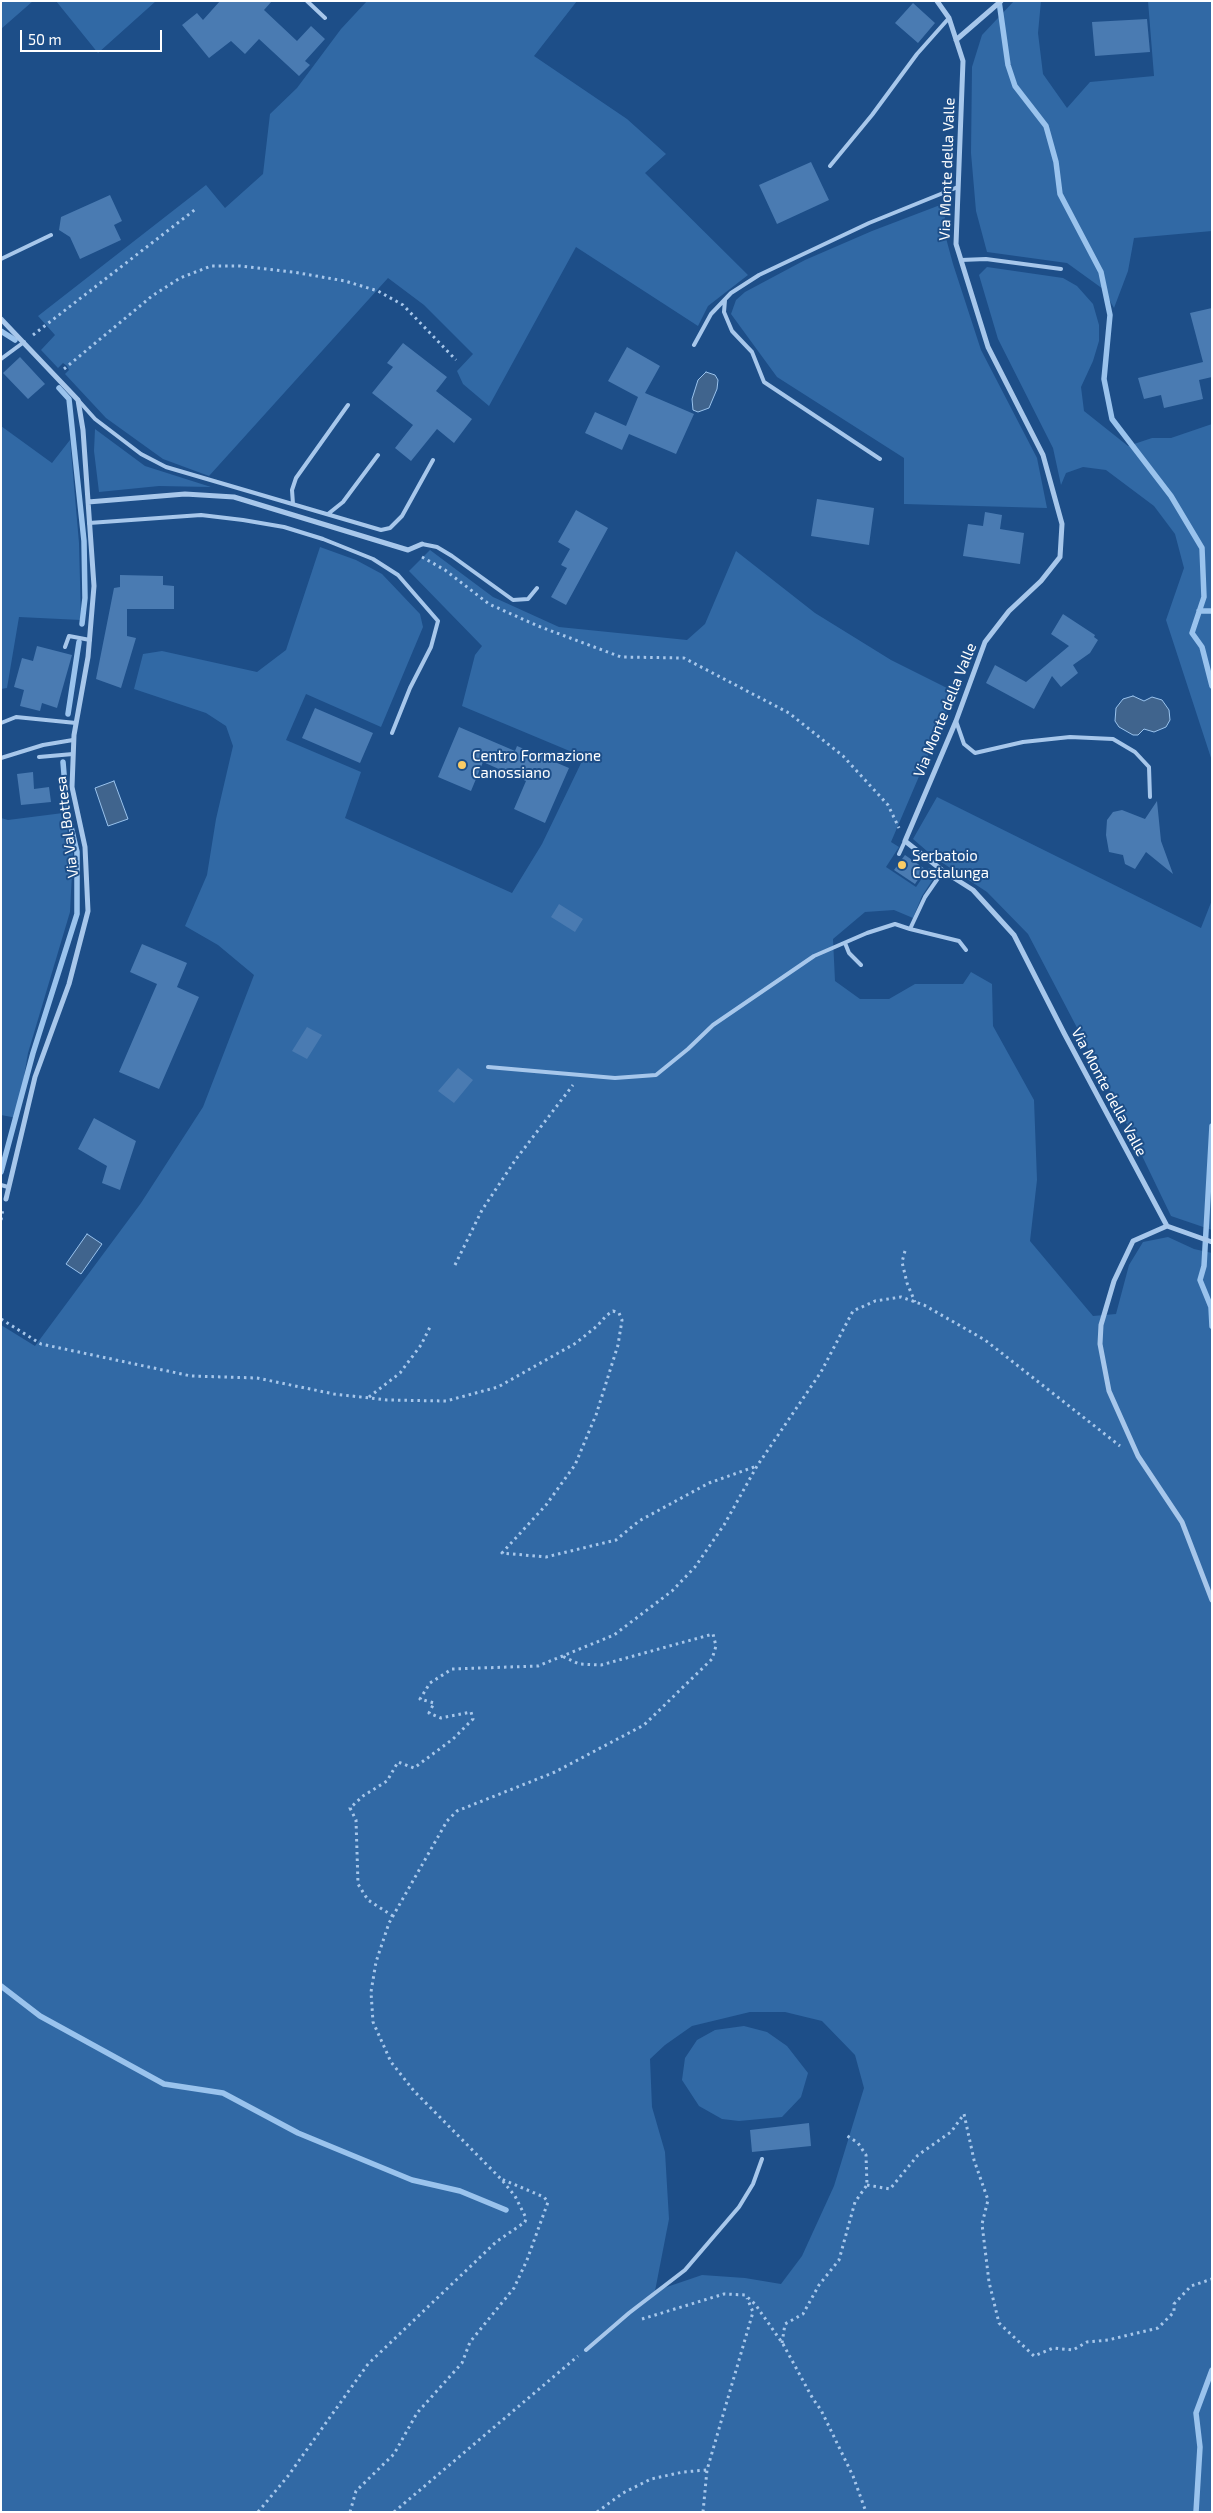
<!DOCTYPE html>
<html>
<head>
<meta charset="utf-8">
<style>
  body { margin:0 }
  #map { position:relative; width:1213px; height:2513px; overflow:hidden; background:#1d4e88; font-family:"Exo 2",sans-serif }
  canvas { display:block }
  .frame { position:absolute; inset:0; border:2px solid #fff; pointer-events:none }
  .scale { position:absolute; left:20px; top:30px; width:142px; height:22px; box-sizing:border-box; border:2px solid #fff; border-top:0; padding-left:6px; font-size:15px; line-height:18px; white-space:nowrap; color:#fff; -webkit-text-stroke:4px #1d4e88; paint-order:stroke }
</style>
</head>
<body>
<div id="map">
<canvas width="1213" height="2513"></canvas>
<div class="frame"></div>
<div class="scale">50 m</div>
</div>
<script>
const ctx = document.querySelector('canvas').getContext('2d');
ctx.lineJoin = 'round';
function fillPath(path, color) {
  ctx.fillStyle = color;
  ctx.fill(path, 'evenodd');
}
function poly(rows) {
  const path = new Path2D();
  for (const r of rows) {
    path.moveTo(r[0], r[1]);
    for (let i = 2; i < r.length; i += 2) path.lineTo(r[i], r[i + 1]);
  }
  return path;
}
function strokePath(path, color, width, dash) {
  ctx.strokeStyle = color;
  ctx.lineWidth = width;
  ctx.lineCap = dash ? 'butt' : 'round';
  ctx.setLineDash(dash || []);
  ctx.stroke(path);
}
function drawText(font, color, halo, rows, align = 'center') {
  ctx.font = font + ' "Exo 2",sans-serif';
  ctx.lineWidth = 4;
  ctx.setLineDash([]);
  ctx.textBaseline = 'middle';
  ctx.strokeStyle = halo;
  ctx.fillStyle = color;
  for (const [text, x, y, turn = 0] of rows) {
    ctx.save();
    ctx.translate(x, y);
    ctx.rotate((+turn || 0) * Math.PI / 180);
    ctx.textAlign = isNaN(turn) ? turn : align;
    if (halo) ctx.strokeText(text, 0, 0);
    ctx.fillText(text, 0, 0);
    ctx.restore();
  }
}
const green = poly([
  [1,1,33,1,1,29],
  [56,1,156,1,98,53],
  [367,1,577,1,534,56,627,119,666,154,645,173,748,275,708,306,698,326,576,247,489,406,463,384,457,371,473,354,424,305,388,278,209,476,163,459,106,418,65,374,69,370,67,366,63,363,58,368,41,350,55,335,38,316,206,185,225,208,263,174,270,114,297,88,341,29],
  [1014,1,1041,1,1038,33,1043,74,1067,108,1090,82,1154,76,1148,1,1212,1,1212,231,1134,238,1128,271,1114,308,1103,289,1067,263,987,252,976,211,971,153,972,67,982,35],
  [948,202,943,227,953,264,981,350,1037,458,1047,508,904,504,904,458,777,377,731,314,736,300,745,292,805,260,872,231],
  [987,267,1063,278,1077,286,1093,304,1099,325,1099,341,1093,361,1081,387,1084,411,1128,446,1152,438,1171,438,1212,424,1212,761,1166,620,1184,568,1175,534,1154,506,1106,470,1083,467,1066,473,1061,485,1053,448,998,339,979,275],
  [1,426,52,463,70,440,79,543,81,620,19,617,7,688,1,689],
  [95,429,145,466,211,487,159,486,99,492,94,451],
  [320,547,356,560,382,574,420,614,423,627,381,727,306,694,286,740,361,772,345,818,512,893,542,844,584,757,462,706,475,655,482,646,409,571,430,550,493,597,559,627,687,640,705,624,736,551,815,613,891,660,955,692,891,842,899,847,886,867,916,887,929,868,937,873,922,896,913,918,894,910,865,912,833,939,835,981,860,999,889,999,915,984,963,984,971,972,992,984,993,1026,1034,1100,1037,1180,1030,1241,1093,1316,1116,1314,1129,1265,1143,1242,1168,1237,1194,1249,1212,1253,1212,2512,1,2512,1,1325,35,1346,141,1203,203,1107,254,975,218,945,185,926,207,875,216,819,233,746,226,726,206,713,134,689,143,654,162,651,257,672,286,650],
  [750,2012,785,2012,822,2021,855,2055,864,2088,834,2186,802,2256,781,2284,745,2278,702,2275,655,2291,669,2219,665,2152,652,2107,650,2059,665,2045,692,2026],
  [937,797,1201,928,1212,900,1212,1230,1171,1216,1119,1108,1028,934,987,892,935,858,913,839],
  [63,813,73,853,70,912,28,1053,17,1118,1,1115,1,818,8,820],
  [744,2026,767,2032,787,2046,808,2073,801,2097,782,2117,739,2121,722,2119,699,2106,682,2080,685,2058,697,2040,715,2030]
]);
const water = poly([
  [706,372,715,375,718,380,717,389,709,408,698,412,693,410,692,399,698,380,706,372],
  [1133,696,1144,701,1152,697,1162,700,1169,710,1170,720,1166,727,1154,732,1144,729,1138,735,1133,735,1119,727,1115,721,1116,708,1123,699,1133,696],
  [114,781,128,819,108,826,95,788,114,781],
  [87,1234,102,1244,81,1274,66,1264,87,1234]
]);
const stream = poly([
  [999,1,1008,65,1015,86,1046,126,1056,162,1060,194,1101,272,1110,315,1104,379,1112,419,1171,496,1202,548,1204,597,1192,633,1202,647,1212,686],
  [1,331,15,340],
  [59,388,69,399,84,541,85,598,82,624],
  [1199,611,1212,611],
  [68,714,79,642],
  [1212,1126,1204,1266,1200,1280,1211,1307,1212,1326],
  [1,1172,33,1053,77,914,77,852,67,810,63,762],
  [1,1986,40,2016,164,2084,223,2093,298,2133,412,2180,460,2191,506,2210],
  [1196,2512,1200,2447,1196,2413,1212,2370]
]);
const building = poly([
  [220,1,272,1,264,10,297,41,311,26,325,39,305,61,310,65,299,76,259,39,245,54,231,41,209,58,182,25,197,13,203,20],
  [913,3,935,23,918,43,895,23],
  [1147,19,1150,52,1095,56,1092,22],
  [811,162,829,200,777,224,759,185],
  [110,195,122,221,114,225,121,240,80,259,70,237,59,230,61,217],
  [1212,308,1212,377,1199,380,1203,399,1164,408,1161,395,1144,399,1138,378,1203,362,1190,313],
  [403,343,447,377,436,391,472,419,454,443,437,429,411,461,395,448,413,425,372,393,393,367,387,363],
  [627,347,660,366,645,393,694,414,676,454,629,434,622,450,585,433,595,412,626,426,638,397,608,381],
  [20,357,45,384,28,399,3,373],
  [817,499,874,508,869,545,811,536],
  [576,510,608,528,566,605,551,597,567,568,561,565,570,549,558,542],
  [985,512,1002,515,1000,529,1024,533,1020,564,963,556,968,524,983,526],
  [120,575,163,576,163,585,174,586,174,609,127,609,127,636,136,638,121,688,96,679,114,588,120,587],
  [1063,614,1095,635,1094,637,1098,640,1090,653,1073,665,1078,673,1061,687,1052,676,1034,709,986,683,995,665,1026,682,1069,646,1051,634],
  [37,646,72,655,57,708,42,703,40,711,20,706,24,690,14,687,22,658,33,661],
  [315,708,373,733,360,763,302,738],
  [459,727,515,751,517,746,569,768,545,823,514,809,526,781,483,762,471,791,438,777],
  [33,772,34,789,49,787,51,802,21,805,17,774],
  [1157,801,1161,841,1173,874,1146,852,1135,869,1125,864,1123,855,1109,852,1106,835,1107,820,1113,812,1122,810,1145,819],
  [905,855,925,869,915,884,894,870],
  [559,904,583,919,575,932,551,917],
  [142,944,187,963,177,987,199,997,159,1089,119,1072,157,984,130,972],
  [307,1027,322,1035,307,1059,292,1051],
  [458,1068,473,1080,454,1103,438,1091],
  [94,1118,136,1141,120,1190,102,1183,107,1166,78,1149],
  [809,2123,811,2146,752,2152,750,2130]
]);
const path = poly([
  [33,335,197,208],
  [64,369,152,296,180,278,211,266,240,266,293,272,345,281,378,291,403,305,456,360],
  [422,557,445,570,489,604,538,626,621,657,684,658,789,713,843,756,888,805,899,828],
  [1,1220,3,1209],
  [905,1251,902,1262,907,1283,915,1302],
  [455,1265,482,1210,516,1159,573,1085],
  [1,1319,41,1344,191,1376,257,1378,334,1394,387,1400,446,1401,498,1387,576,1343,597,1326,607,1315,613,1311,619,1313,622,1320,618,1345,596,1415,575,1465,546,1505,502,1553,546,1557,616,1540,639,1521,709,1483,757,1466],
  [369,1397,400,1373,421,1345,430,1327],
  [393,1916,368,1900,358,1884,356,1820,350,1808,363,1796,387,1781,398,1762,414,1768,453,1739,473,1719,471,1712,441,1718,429,1713,434,1703,420,1699,430,1683,452,1669,538,1666,614,1635,672,1591,695,1567,724,1525,757,1466,821,1372,853,1311,875,1301,901,1297,924,1305,985,1340,1120,1446],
  [867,2185,890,2189,918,2155,951,2132,964,2114,974,2160,988,2200,982,2224,989,2282,999,2323,1034,2356,1053,2348,1073,2350,1087,2342,1108,2340,1158,2328,1174,2312,1174,2304,1191,2286,1212,2279],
  [642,2319,724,2294,745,2295,755,2304,783,2344,813,2399,821,2410,853,2476,866,2512],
  [782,2343,785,2324,803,2314,819,2285,839,2260,855,2202,867,2185,866,2155,858,2143,846,2135],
  [258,2512,288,2476,368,2364,496,2242,525,2222,526,2218,515,2196,501,2179,414,2091,391,2062,373,2022,371,1992,376,1962,389,1923,447,1821,457,1811,555,1772,644,1725,712,1659,716,1646,713,1634,601,1665,579,1664,562,1656],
  [350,2512,356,2491,394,2454,417,2413,462,2363,470,2342,514,2288,527,2260,548,2202,544,2197,501,2179],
  [394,2512,578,2356],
  [597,2512,623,2493,651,2479,683,2472,707,2470],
  [703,2512,707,2470,753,2312,747,2298]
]);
const service = poly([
  [307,1,325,18],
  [830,166,872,115,917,54,949,18],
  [1,259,51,235],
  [961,260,986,259,1061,269],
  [725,300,724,312,732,331,752,352,764,382,880,459],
  [694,345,711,314,731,293,759,275,869,223,958,187],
  [1,359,24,342],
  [78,400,95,419,141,454,166,467,381,530,390,528,402,516,433,460],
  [293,504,292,490,296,478,348,405],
  [328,514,343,502,378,455],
  [89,523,201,515,243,520,284,527,323,539,373,559,398,575,438,621,431,647,410,688,392,733],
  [422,544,437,547,452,556,513,600,528,599,537,588],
  [65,647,69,636,90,640],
  [956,721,964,744,975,753,1023,742,1070,737,1113,739,1135,752,1149,767,1150,797],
  [1,723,16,717,76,723],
  [39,757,73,754],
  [1,758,43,745,73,740],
  [899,854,905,841],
  [943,871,925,897,910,929,959,941,966,950],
  [845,943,849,953,861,965],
  [488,1067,615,1078,656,1075,688,1049,713,1025,814,956,867,933,895,924,910,929],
  [1,1185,8,1187],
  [586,2350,629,2313,685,2270,739,2207,753,2184,762,2159]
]);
const minor = poly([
  [937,1,949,18,963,61,956,244,988,347,1043,455,1062,524,1060,557,1041,581,1009,611,985,642,956,721,905,841,943,871,973,890,1014,935,1064,1033,1167,1226,1212,1242],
  [956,40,1001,1],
  [1,319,78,400,83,430,94,586,88,657,74,735,72,787,85,847,88,911,69,984,35,1077,6,1199],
  [88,502,185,494,234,497,408,550,422,544],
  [1167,1226,1133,1241,1114,1281,1101,1325,1100,1344,1109,1391,1138,1456,1182,1522,1212,1600]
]);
const markers = [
  [462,765,5,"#fbcc65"],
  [902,865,5,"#fbcc65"]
];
const streetNames = [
  ["Via Monte della Valle",947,169,-88],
  ["Via Monte della Valle",945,710,-68],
  ["Via Val Bottesa",67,827,-97],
  ["Via Monte della Valle",1109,1092,62]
];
const poiNames = [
  ["Centro Formazione",472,756],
  ["Canossiano",472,773],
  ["Serbatoio",912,856],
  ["Costalunga",912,873]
];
fillPath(green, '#3169a5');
fillPath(water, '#40648d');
strokePath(water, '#9ac3ed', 1);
strokePath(stream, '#9ac3ed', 5.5);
fillPath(building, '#4a7bb2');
strokePath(path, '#a7c7eb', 3, [2.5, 4]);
strokePath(service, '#a7c7eb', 4);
strokePath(minor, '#a7c7eb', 5);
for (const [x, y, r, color] of markers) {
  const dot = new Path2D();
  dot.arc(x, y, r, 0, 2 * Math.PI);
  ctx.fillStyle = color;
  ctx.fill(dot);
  strokePath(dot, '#1d4e88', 2);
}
drawText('15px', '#fff', '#1d4e88', streetNames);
drawText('15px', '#fff', '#1d4e88', poiNames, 'left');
</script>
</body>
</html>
